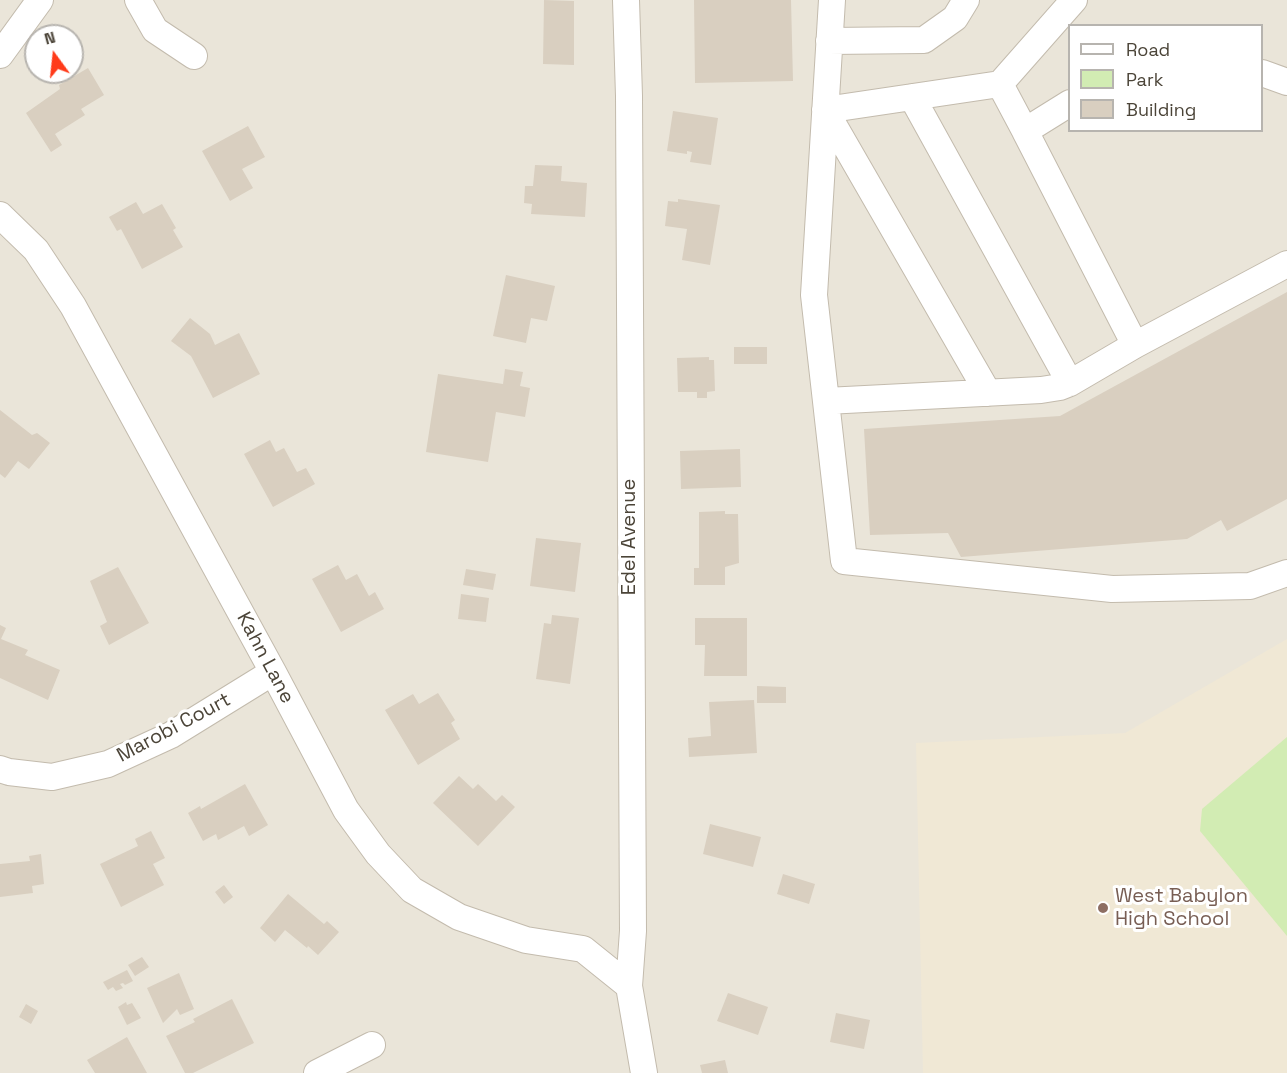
<!DOCTYPE html>
<html>
<head>
<meta charset="utf-8">
<style>
  body { margin:0 }
  #map { position:relative; width:1287px; height:1073px; overflow:hidden; background:#f6f3eb; font-family:"Space Grotesk",sans-serif }
  canvas { display:block }
  .legend { position:absolute; left:1068px; top:24px; width:195px; height:108px; box-sizing:border-box; background:#fff; border:2px solid #b7b4af; margin:0; padding:8px 10px; list-style:none; font-size:18px; color:#4b4438 }
  .legend li { display:flex; align-items:center; gap:12px; height:30px }
  .legend b { width:30px; border:2px solid #b7b4af }
  .north { position:absolute; left:24px; top:24px; width:60px; height:60px; box-sizing:border-box; background:#fff; border:2px solid #b7b4af; border-radius:50%; rotate:345deg; font-size:16px; font-weight:700; line-height:24px; text-align:center; color:#4b4438 }
  .north::after { content:''; display:block; margin:auto; width:21px; height:27px; background:#ff3b1a; clip-path:polygon(50% 0,100% 100%,50% 72%,0 100%) }
</style>
</head>
<body>
<div id="map">
<canvas width="1287" height="1073"></canvas>
<ul class="legend">
<li><b style="height:8px;background:#fff"></b>Road</li>
<li><b style="height:16px;background:#d2ecb3"></b>Park</li>
<li><b style="height:16px;background:#d9cfc0"></b>Building</li>
</ul>
<div class="north">N</div>
</div>
<script>
const ctx = document.querySelector('canvas').getContext('2d');
ctx.lineJoin = 'round';
function fillPath(path, color) {
  ctx.fillStyle = color;
  ctx.fill(path, 'evenodd');
}
function poly(rows) {
  const path = new Path2D();
  for (const r of rows) {
    path.moveTo(r[0], r[1]);
    for (let i = 2; i < r.length; i += 2) path.lineTo(r[i], r[i + 1]);
  }
  return path;
}
function strokePath(path, color, width, dash) {
  ctx.strokeStyle = color;
  ctx.lineWidth = width;
  ctx.lineCap = dash ? 'butt' : 'round';
  ctx.setLineDash(dash || []);
  ctx.stroke(path);
}
function drawText(font, color, halo, rows, align = 'center') {
  ctx.font = font + ' "Space Grotesk",sans-serif';
  ctx.lineWidth = 6;
  ctx.setLineDash([]);
  ctx.textBaseline = 'middle';
  ctx.strokeStyle = halo;
  ctx.fillStyle = color;
  for (const [text, x, y, turn = 0] of rows) {
    ctx.save();
    ctx.translate(x, y);
    ctx.rotate((+turn || 0) * Math.PI / 180);
    ctx.textAlign = isNaN(turn) ? turn : align;
    if (halo) ctx.strokeText(text, 0, 0);
    ctx.fillText(text, 0, 0);
    ctx.restore();
  }
}
const residential = poly([
  [0,0,1287,0,1287,1073,0,1073],
  [1070,26,1262,26,1262,130,1070,130],
  [36,36,72,36,72,72,36,72]
]);
const education = poly([
  [1287,639,1287,1073,923,1073,916,743,1125,733]
]);
const green = poly([
  [1287,737,1287,936,1200,831,1202,809]
]);
const building = poly([
  [544,0,574,1,574,65,543,64],
  [694,0,791,0,793,81,695,83],
  [88,68,104,95,81,109,85,115,55,134,62,145,51,152,26,113,60,89,59,85],
  [673,111,718,118,711,165,690,162,692,152,687,151,687,154,667,151],
  [248,126,265,157,242,169,253,188,230,201,202,151],
  [535,165,562,166,561,181,587,183,585,217,531,214,532,204,524,203,525,186,533,186],
  [678,199,720,205,710,265,682,260,687,229,665,226,668,201,678,202],
  [136,202,143,214,162,204,176,228,173,230,183,247,142,269,121,229,117,231,109,217],
  [506,275,555,286,547,321,531,318,526,343,493,336],
  [1287,292,1287,499,1227,531,1221,520,1187,539,961,557,948,533,870,535,864,429,1060,416],
  [190,318,210,334,215,345,239,333,260,374,213,398,191,356,171,341],
  [734,347,767,347,767,364,734,364],
  [709,357,709,360,714,360,715,391,707,392,707,398,697,398,697,392,678,392,677,358],
  [505,369,523,372,520,386,530,388,525,417,496,412,488,462,426,452,438,374,503,384],
  [0,410,32,435,37,433,50,443,29,469,18,461,5,478,0,474],
  [270,440,276,452,284,448,297,472,306,468,315,484,273,507,244,454],
  [740,449,741,487,681,489,680,451],
  [725,511,725,514,738,514,739,563,725,567,725,585,694,585,694,568,699,568,699,512],
  [536,538,581,543,575,592,530,586],
  [338,565,346,580,357,574,369,596,375,592,384,609,341,632,312,579],
  [118,567,149,623,109,645,100,626,107,622,90,581],
  [466,569,496,574,493,590,463,585],
  [461,594,489,598,486,622,458,619],
  [552,615,579,618,570,684,536,679,544,623,551,624],
  [695,618,747,618,747,676,704,676,705,645,695,645],
  [0,625,6,628,1,639,28,650,25,655,60,670,48,700,0,678],
  [757,686,786,687,786,703,757,703],
  [438,693,455,720,451,723,460,739,418,765,385,710,413,694,419,704],
  [754,700,757,753,689,757,688,738,711,736,709,702],
  [459,776,473,789,478,784,496,801,502,795,515,807,478,846,433,803],
  [245,784,268,825,249,836,244,826,218,840,216,834,203,841,188,813,200,806,201,809],
  [710,824,761,837,753,867,703,854],
  [151,831,165,858,153,864,164,885,121,907,100,864,138,846,135,839],
  [41,854,44,884,32,886,33,893,0,897,0,864,30,861,29,856],
  [783,874,815,884,809,904,777,894],
  [224,885,233,897,224,904,215,892],
  [288,894,324,924,327,921,339,932,318,955,308,946,307,948,285,930,275,942,260,928],
  [142,957,149,967,135,976,128,965],
  [127,970,133,981,125,985,123,983,120,984,123,988,116,991,113,987,108,990,103,982],
  [179,973,194,1009,180,1015,177,1009,163,1023,147,988],
  [728,993,768,1007,758,1035,717,1021],
  [232,999,254,1043,193,1073,185,1073,166,1036,195,1022,193,1019],
  [126,1002,127,1005,132,1003,141,1018,127,1025,118,1007],
  [26,1004,38,1011,31,1024,19,1017],
  [836,1013,870,1020,864,1049,830,1042],
  [127,1037,147,1073,95,1073,87,1060],
  [725,1060,728,1073,702,1073,700,1065]
]);
const minor = poly([
  [138,0,155,30,194,56],
  [626,0,629,96,633,931,629,986,644,1073],
  [832,0,814,295,844,561,1112,589,1250,586,1287,573],
  [829,41,924,40,955,18,966,0],
  [0,55,40,0],
  [1262,73,1287,82],
  [1000,84,1025,131,1070,103],
  [912,97,1070,383],
  [1025,131,1135,345,1287,264],
  [0,215,36,250,73,306,273,672,346,810,378,854,412,890,459,917,526,940,583,949,629,986],
  [988,393,825,110,1000,84,1074,0],
  [826,401,1041,390,1060,387,1070,383,1135,345],
  [0,769,9,772,52,777,108,764,171,735,273,672],
  [317,1073,372,1045]
]);
const markers = [
  [1103,908,6,"#8d6e63"]
];
const streetNames = [
  ["Edel Avenue",630,537,-90],
  ["Kahn Lane",265,658,62],
  ["Marobi Court",174,728,-28]
];
const educationNames = [
  ["West Babylon",1115,897],
  ["High School",1115,920]
];
fillPath(residential, '#eae5d9');
fillPath(education, '#f0e8d5');
fillPath(green, '#d2ecb3');
fillPath(building, '#d9cfc0');
strokePath(minor, '#c3bbad', 28);
strokePath(minor, '#fff', 26);
for (const [x, y, r, color] of markers) {
  const dot = new Path2D();
  dot.arc(x, y, r, 0, 2 * Math.PI);
  ctx.fillStyle = color;
  ctx.fill(dot);
  strokePath(dot, '#fff', 2);
}
drawText('20px', '#4b4438', '#fff', streetNames);
drawText('20px', '#785e54', '#fff', educationNames, 'left');
</script>
</body>
</html>
